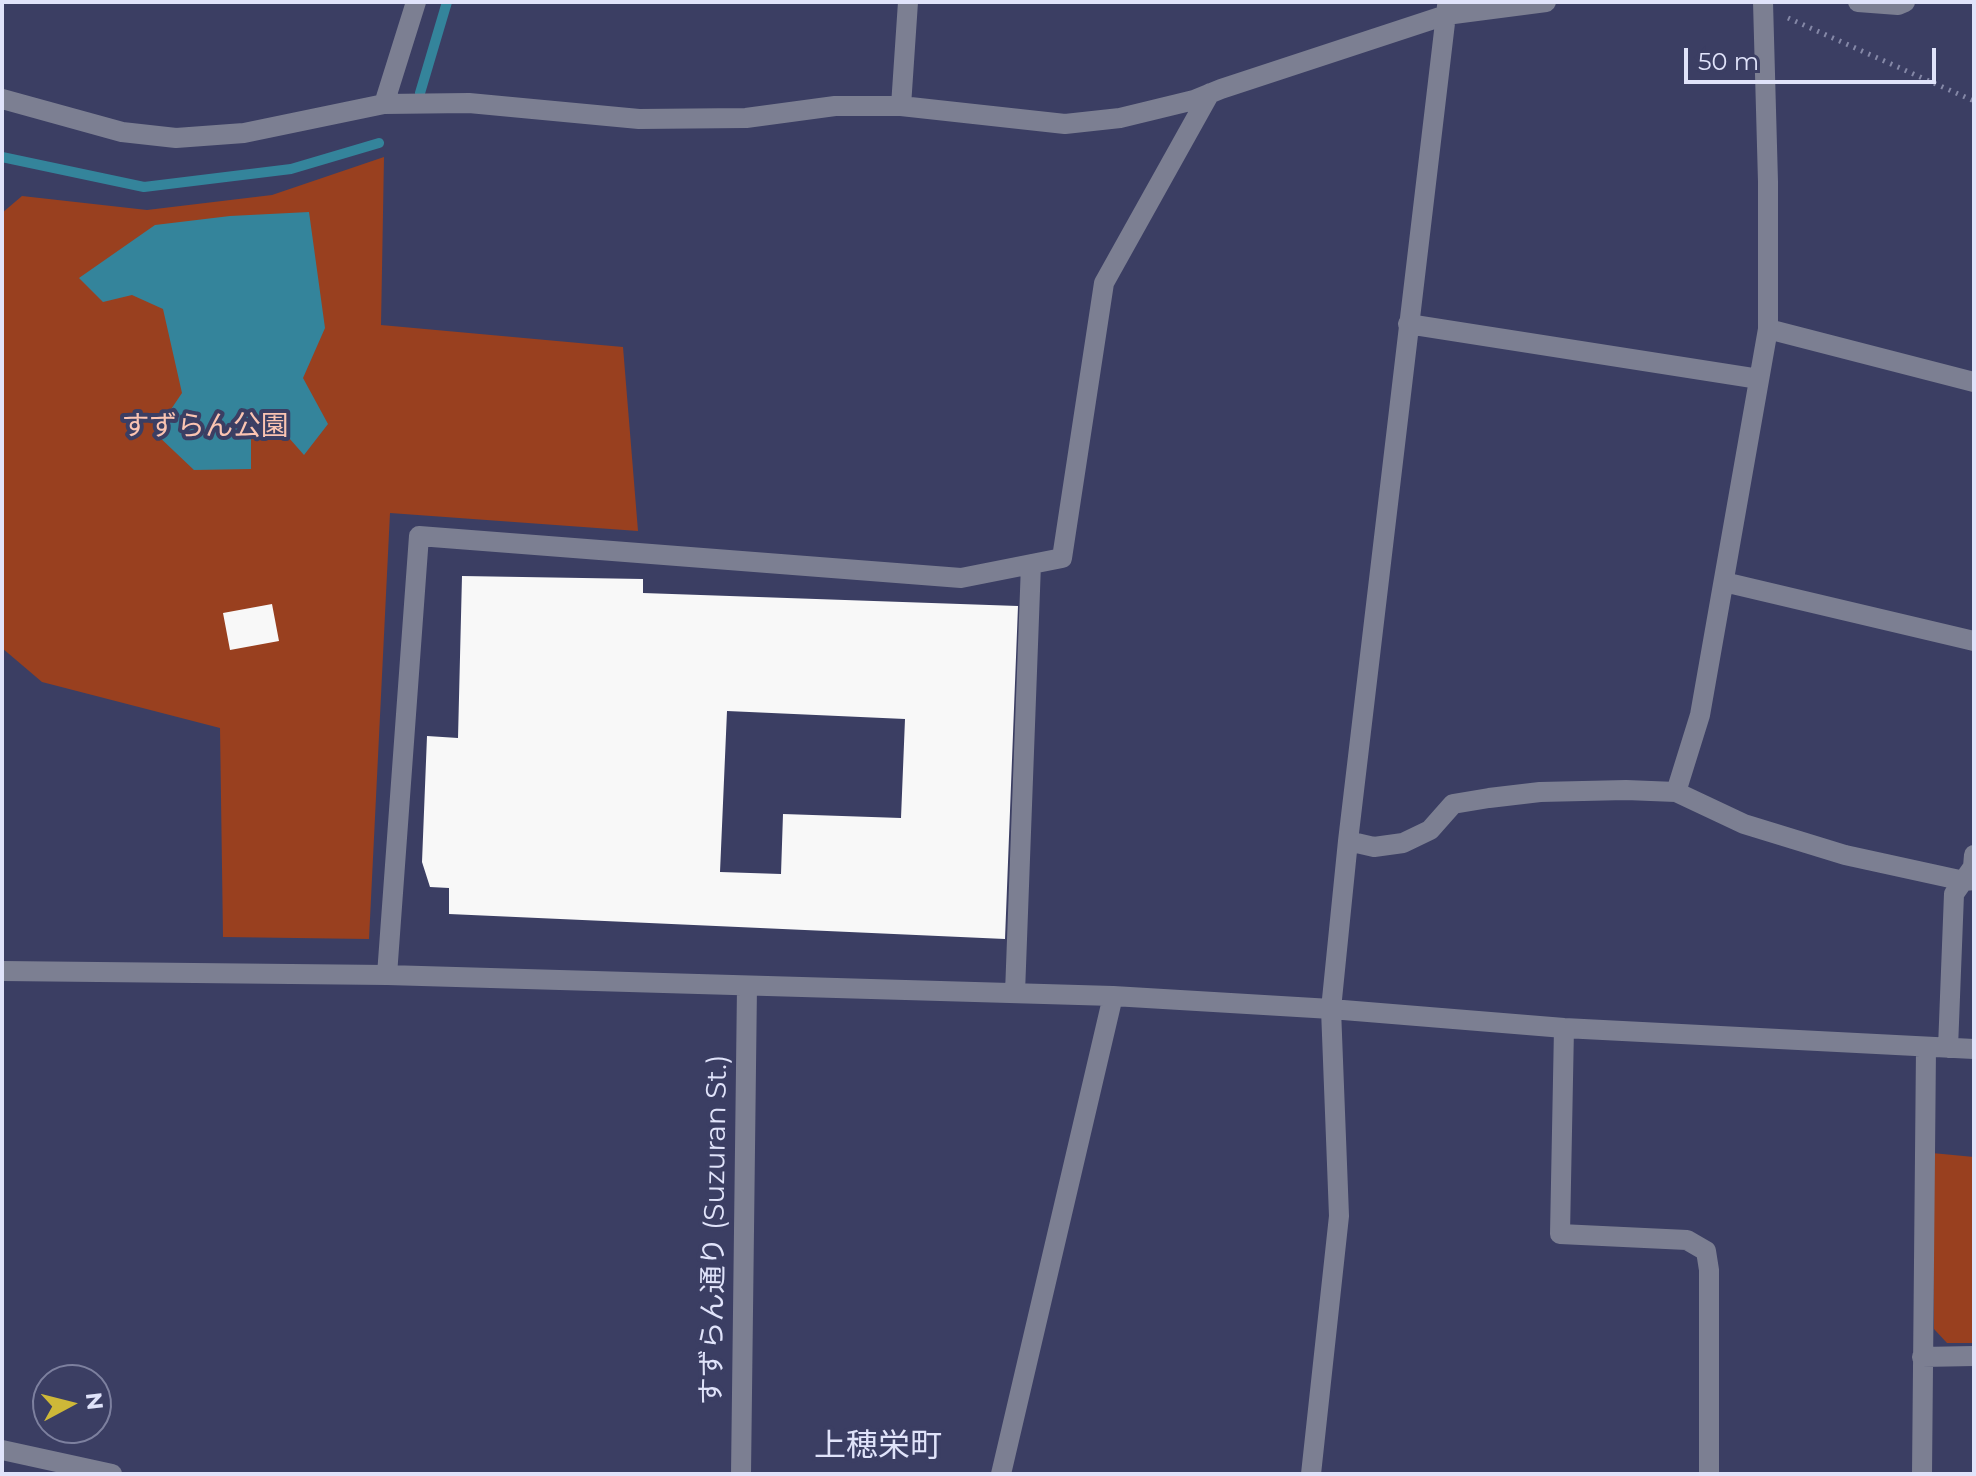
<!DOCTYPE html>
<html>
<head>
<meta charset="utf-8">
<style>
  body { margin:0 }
  #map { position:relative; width:1976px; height:1476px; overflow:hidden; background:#3b3e63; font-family:Montserrat,sans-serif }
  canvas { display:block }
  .frame { position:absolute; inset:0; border:4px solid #e0e3fa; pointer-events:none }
  .north { position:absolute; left:32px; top:1364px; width:80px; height:80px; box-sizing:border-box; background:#3b3e63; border:2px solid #7d809f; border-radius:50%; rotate:83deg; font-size:22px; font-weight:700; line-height:32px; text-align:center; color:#e0e3fa }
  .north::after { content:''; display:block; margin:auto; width:28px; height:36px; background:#ceb838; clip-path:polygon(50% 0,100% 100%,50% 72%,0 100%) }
  .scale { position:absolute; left:1684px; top:48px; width:252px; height:36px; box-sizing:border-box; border:4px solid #e0e3fa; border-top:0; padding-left:10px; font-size:24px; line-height:28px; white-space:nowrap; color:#e0e3fa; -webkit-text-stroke:6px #3b3e63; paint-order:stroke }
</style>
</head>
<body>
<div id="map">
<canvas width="1976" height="1476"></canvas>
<div class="frame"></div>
<div class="north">N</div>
<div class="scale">50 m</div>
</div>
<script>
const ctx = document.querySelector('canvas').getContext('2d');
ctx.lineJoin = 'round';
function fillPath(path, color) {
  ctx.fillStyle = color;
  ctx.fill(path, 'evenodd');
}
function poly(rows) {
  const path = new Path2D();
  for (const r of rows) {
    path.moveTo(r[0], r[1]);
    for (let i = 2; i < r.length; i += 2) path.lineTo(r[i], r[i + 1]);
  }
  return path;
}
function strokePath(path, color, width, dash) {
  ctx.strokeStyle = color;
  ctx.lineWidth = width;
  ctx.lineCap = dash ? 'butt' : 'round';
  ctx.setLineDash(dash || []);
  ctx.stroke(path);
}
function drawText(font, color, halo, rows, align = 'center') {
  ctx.font = font + ' Montserrat,"Noto Sans JP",sans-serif';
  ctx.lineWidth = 8;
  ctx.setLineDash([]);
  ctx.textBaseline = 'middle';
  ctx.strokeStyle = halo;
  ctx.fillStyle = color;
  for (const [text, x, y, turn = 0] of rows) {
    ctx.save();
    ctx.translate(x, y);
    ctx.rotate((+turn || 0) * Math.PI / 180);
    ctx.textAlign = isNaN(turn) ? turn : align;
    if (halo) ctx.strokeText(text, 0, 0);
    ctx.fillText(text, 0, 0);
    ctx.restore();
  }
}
const green = poly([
  [384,157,381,325,623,347,638,531,390,513,369,939,223,937,220,728,42,682,2,648,2,213,22,196,147,210,272,195],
  [1932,1153,1974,1157,1974,1343,1947,1343,1934,1329]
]);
const water = poly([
  [309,212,325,328,303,378,328,424,304,455,282,430,251,436,251,469,194,470,155,433,182,393,163,309,132,295,103,302,79,278,155,225,230,216]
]);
const stream = poly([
  [420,93,447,2],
  [2,157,144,187,291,169,379,143]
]);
const building = poly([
  [462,576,643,579,643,593,1018,606,1005,939,449,914,449,888,430,887,422,862,427,736,458,738],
  [727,711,905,719,901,818,783,814,781,874,720,872],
  [272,604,279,641,230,650,223,613]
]);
const path = poly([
  [1788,18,1974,101]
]);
const minor = poly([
  [1858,2,1898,5,1905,2],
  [2,99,122,132,176,138,244,133,384,104,469,103,639,119,746,118,835,106,901,106,1065,124,1120,118,1194,100,1221,89,1446,15,1546,2],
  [384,104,416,2],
  [901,106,908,2],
  [1408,324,1759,379],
  [1768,329,1974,382],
  [1724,582,1974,641],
  [1676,792,1700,715,1768,329,1768,182,1763,2],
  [1348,841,1374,847,1403,843,1430,830,1453,804,1489,798,1540,792,1626,790,1676,792,1744,824,1845,855,1964,881,1974,880],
  [2,971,387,975,1113,996,1331,1009,1564,1028,1974,1049],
  [387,975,419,536,961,578,1062,558,1104,283,1210,93],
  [1015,993,1031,564],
  [1564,1028,1560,1234,1687,1240,1706,1251,1709,1270,1709,1474],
  [1948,1048,1954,894,1973,867,1974,855],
  [1922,1357,1974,1356],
  [2,1450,112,1474],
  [741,1474,747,986],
  [1001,1474,1113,996],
  [1311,1474,1339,1216,1331,1009,1348,841,1447,6],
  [1922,1474,1926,1048]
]);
const parkNames = [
  ["すずらん公園",205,427]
];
const streetNames = [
  ["すずらん通り (Suzuran St.)",715,1230,-89]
];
const quarterNames = [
  ["上穂栄町",878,1447]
];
fillPath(green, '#99401f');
fillPath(water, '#34849b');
strokePath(stream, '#34849b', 10);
fillPath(building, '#f8f8f8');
strokePath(path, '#8588a7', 5, [2, 6]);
strokePath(minor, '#7c7f92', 20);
drawText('28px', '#fbc4b2', '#3b3e63', parkNames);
drawText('28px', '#e0e3fa', '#3b3e63', streetNames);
drawText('32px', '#e0e3fa', '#3b3e63', quarterNames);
</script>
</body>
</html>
